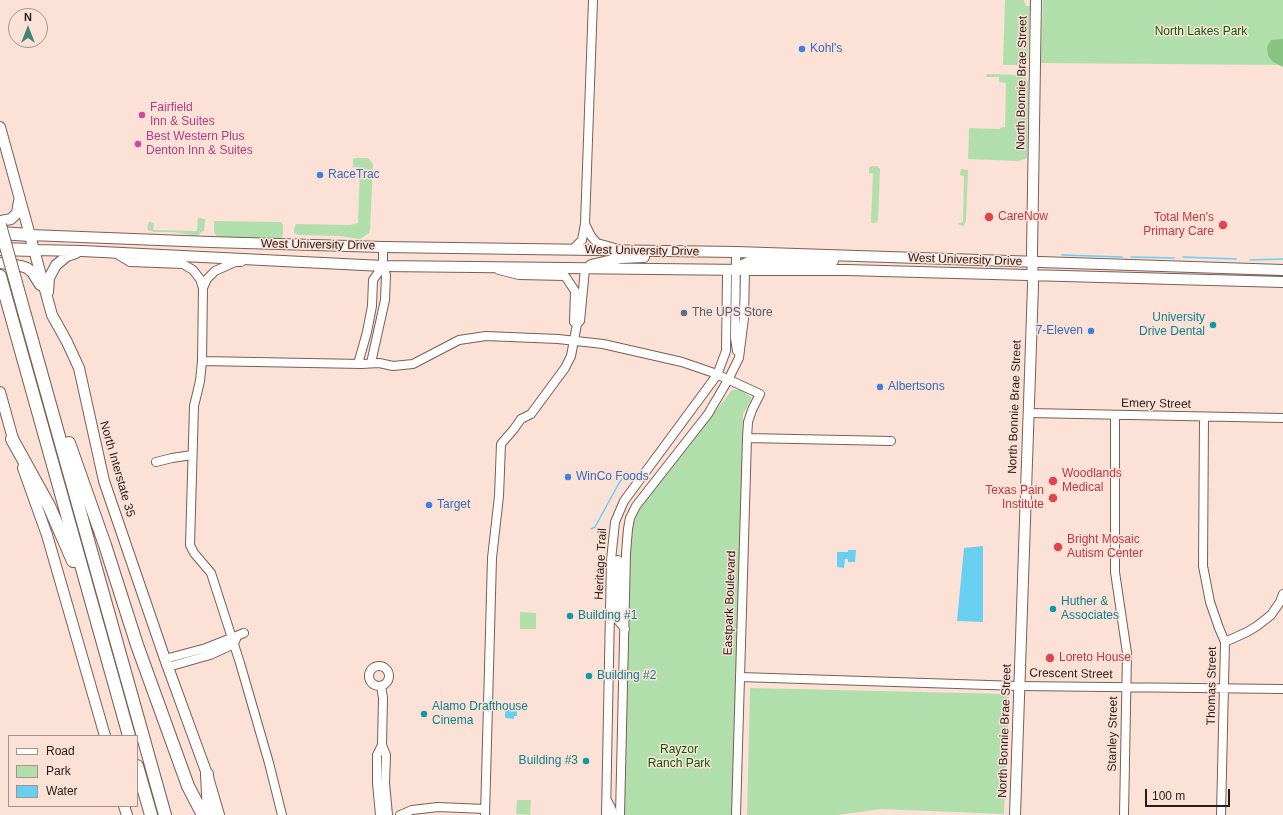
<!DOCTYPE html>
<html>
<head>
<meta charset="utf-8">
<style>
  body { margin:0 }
  #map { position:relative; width:1283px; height:815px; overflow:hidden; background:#fce1d7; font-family:Arial,sans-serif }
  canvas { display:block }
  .legend { position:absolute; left:8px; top:735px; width:130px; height:72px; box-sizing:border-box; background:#fce1d7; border:1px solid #a7928a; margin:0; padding:5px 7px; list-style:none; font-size:12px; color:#271b17 }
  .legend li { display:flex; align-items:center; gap:8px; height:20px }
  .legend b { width:20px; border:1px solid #a7928a }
  .north { position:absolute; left:8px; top:8px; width:40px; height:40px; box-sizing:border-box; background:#fce1d7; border:1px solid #a7928a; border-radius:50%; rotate:0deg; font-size:11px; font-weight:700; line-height:16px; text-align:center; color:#271b17 }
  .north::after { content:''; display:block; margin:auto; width:14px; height:18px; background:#428576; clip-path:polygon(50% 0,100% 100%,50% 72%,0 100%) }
  .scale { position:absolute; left:1145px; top:789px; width:85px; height:18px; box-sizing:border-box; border:2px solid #271b17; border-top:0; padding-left:5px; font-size:12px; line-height:14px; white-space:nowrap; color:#271b17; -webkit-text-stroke:3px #fce1d7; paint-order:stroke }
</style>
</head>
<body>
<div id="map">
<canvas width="1283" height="815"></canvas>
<ul class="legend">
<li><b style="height:5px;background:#fff"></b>Road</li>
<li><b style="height:11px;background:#b0dfac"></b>Park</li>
<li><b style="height:11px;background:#68cff1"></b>Water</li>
</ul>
<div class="north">N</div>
<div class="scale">100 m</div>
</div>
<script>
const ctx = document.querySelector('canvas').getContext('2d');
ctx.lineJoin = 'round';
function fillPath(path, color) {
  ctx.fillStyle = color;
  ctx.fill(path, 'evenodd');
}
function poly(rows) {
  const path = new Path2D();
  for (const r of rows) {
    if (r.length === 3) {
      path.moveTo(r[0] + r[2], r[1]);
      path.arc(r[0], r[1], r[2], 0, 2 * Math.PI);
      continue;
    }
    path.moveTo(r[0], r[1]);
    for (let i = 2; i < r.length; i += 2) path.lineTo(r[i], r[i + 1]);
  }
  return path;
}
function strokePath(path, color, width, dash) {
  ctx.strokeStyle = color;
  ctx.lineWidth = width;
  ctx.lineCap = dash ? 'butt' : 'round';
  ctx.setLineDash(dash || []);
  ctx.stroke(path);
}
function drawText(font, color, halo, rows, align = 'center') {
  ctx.font = font + ' Arial,sans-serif';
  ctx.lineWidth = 3;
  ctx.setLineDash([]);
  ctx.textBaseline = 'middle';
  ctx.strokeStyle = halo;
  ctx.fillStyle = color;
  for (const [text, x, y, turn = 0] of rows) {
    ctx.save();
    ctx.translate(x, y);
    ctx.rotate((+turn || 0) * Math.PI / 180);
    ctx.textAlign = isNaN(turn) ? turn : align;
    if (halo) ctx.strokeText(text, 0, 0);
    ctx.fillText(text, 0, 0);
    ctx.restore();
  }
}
const green = poly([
  [1005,0,1024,0,1026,6,1030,6,1028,59,1026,64,1021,65,1003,65],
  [1043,0,1283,0,1283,65,1041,63],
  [987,74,1022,75,1026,78,1028,82,1027,157,1025,159,1018,161,968,159,969,128,1000,129,1000,128,1005,127,1006,83,999,82,999,77,986,77],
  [356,158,368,158,373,164,370,229,369,233,360,239,339,236,298,235,294,233,294,228,296,224,350,225,358,223,360,168,353,167,353,159],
  [871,166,877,166,880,169,878,221,875,223,871,223,873,173,869,174,869,168],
  [961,169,968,170,966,220,964,226,962,226,958,224,958,223,963,222,964,176,960,175],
  [198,218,205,219,204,231,201,232,197,236,174,232,154,232,148,230,147,228,149,222,151,222,154,223,153,230,197,231],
  [214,221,281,222,283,225,283,234,282,237,278,239,221,238,216,236,214,231],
  [732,390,741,390,752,398,743,414,733,815,623,815,631,543,634,522,642,505],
  [520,612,536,613,536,629,520,629],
  [750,688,1009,694,1004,814,881,809,837,815,747,815],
  [517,800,531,800,530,815,516,814]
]);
const forest = poly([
  [1283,39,1283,67,1273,62,1268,56,1267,47,1271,40]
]);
const water = poly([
  [983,546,983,622,957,621,964,548],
  [848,550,856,550,855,562,848,562,848,559,845,559,844,568,837,567,837,552,848,552],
  [505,706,515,706,515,709,517,709,517,716,514,716,514,719,505,718]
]);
const stream = poly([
  [1062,255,1122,257],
  [1131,257,1174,258],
  [1183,257,1236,259],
  [1250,260,1283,259],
  [591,529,595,527,619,483,627,472]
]);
const minor = poly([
  [585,224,591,236,597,243,615,248],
  [573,249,582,240,585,224,593,0],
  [736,252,735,338,737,351],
  [115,253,130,262,183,264,193,270,200,279,203,288],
  [241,262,235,262,215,271,207,279,203,288,202,361,362,364,379,363,393,366,413,364,459,340,486,336,558,339,603,344,682,362,714,373,760,394,752,410,748,422,747,438,736,815],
  [499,270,519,275,565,276,575,291,574,322,577,324],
  [202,361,200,381,194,406,190,545,194,553,211,573,240,663,269,763,282,815],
  [371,363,385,300,386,275,383,266,383,247],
  [358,364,367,332,372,306,373,280,383,266],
  [1028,413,1283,418],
  [1115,415,1115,572,1127,653,1124,815],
  [1204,417,1203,566,1210,602,1219,628,1225,642,1221,815],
  [747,438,891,441],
  [156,462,172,458,192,455],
  [618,560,617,619,625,629],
  [1225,642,1247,632,1257,626,1271,615,1280,602,1283,594],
  [165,659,206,648,244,633],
  [379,676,10],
  [168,667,210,655,234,644,236,639],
  [740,677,1019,686,1283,689],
  [381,686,383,698,382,745,386,755,385,783,388,815],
  [607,800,612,810,612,815],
  [380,815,377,783,377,755,382,745],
  [400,815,412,810,438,807,485,809],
  [485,815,492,558,499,496,501,444,514,429,521,419,531,414,565,368,571,356,577,324,580,321,585,269],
  [606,815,611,560,615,522,624,501,717,375,726,351,727,276],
  [620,815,626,553,628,529,630,518,636,506,708,414,728,380,739,358,744,318,745,270]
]);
const major = poly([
  [0,127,52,315,67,342,79,368,104,481,165,659,207,774,219,815],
  [0,221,11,219,17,213,19,201],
  [30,235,210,242,383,247,736,252,1283,270],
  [34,250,82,251,383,266,745,270,846,270,1283,282],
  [0,263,21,266,27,268,32,272,40,285],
  [591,265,621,258,644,257],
  [736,270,742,265,749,262,833,261],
  [48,292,49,278,56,265,67,256,76,253],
  [0,392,15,446],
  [23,468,47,535,105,736],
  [124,806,127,815],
  [1015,815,1033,285,1032,253,1036,0]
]);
const highway = poly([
  [0,233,30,235],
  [0,249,34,250],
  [0,276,129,736],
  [25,315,165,815],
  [12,439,49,506,73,561],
  [69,443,105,545,137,645,188,786,203,815],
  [137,766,151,815],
  [207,774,209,815]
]);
const highwayBridge = poly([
  [0,225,25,315]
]);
const markers = [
  [802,49,4,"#3f7fe0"],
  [142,115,4,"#d1479c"],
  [138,144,4,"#d1479c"],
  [320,175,4,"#3f7fe0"],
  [989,217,5,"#e0444e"],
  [1223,225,5,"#e0444e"],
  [684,313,4,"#5c6f8a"],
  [1213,325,4,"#0f9aa8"],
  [1091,331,4,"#3f7fe0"],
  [880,387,4,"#3f7fe0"],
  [568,477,4,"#3f7fe0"],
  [1053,481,5,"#e0444e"],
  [1053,498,5,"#e0444e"],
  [429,505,4,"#3f7fe0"],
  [1058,547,5,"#e0444e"],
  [1053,609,4,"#0f9aa8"],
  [570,616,4,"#0f9aa8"],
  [1050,658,5,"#e0444e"],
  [589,676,4,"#0f9aa8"],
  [424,714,4,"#0f9aa8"],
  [586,761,4,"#0f9aa8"]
];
const parkNames = [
  ["North Lakes Park",1201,32],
  ["Rayzor",679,750],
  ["Ranch Park",679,764]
];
const shopNames = [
  ["Kohl's",810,49],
  ["RaceTrac",328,175],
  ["7-Eleven",1083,331,"right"],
  ["Albertsons",888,387],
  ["WinCo Foods",576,477],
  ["Target",437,505]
];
const streetNames = [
  ["North Bonnie Brae Street",1022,83,-89],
  ["West University Drive",318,245,1],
  ["West University Drive",642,251,1],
  ["West University Drive",965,260,2],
  ["Emery Street",1156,404,1],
  ["North Bonnie Brae Street",1015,407,-88],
  ["North Interstate 35",117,469,74],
  ["Heritage Trail",601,564,-87],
  ["Eastpark Boulevard",730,603,-88],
  ["Crescent Street",1071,674,1],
  ["Thomas Street",1212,686,-89],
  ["North Bonnie Brae Street",1005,731,-88],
  ["Stanley Street",1113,734,-89]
];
const hotelNames = [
  ["Fairfield",150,108],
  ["Inn & Suites",150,122],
  ["Best Western Plus",146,137],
  ["Denton Inn & Suites",146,151]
];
const healthNames = [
  ["CareNow",998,217],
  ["Total Men's",1214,218,"right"],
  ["Primary Care",1214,232,"right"],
  ["Woodlands",1062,474],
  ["Medical",1062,488],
  ["Texas Pain",1044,491,"right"],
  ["Institute",1044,505,"right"],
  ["Bright Mosaic",1067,540],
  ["Autism Center",1067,554],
  ["Loreto House",1059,658]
];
const serviceNames = [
  ["The UPS Store",692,313]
];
const cultureNames = [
  ["University",1205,318,"right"],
  ["Drive Dental",1205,332,"right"],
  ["Huther &",1061,602],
  ["Associates",1061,616],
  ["Building #1",578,616],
  ["Building #2",597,676],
  ["Alamo Drafthouse",432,707],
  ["Cinema",432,721],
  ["Building #3",578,761,"right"]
];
fillPath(green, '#b0dfac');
fillPath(forest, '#88c384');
fillPath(water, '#68cff1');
strokePath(stream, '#68cff1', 1.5);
strokePath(minor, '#7b5f54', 10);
strokePath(major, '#7b5f54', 12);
strokePath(highway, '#7b5f54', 14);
strokePath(minor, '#fff', 8);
strokePath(major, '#fff', 10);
strokePath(highway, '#fff', 12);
strokePath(highwayBridge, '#7b5f54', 14, []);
strokePath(highwayBridge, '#fff', 12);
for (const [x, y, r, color] of markers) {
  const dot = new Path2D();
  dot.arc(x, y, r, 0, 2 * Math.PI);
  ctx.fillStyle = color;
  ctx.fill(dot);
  strokePath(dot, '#fce1d7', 1.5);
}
drawText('12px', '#065e09', '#fce1d7', parkNames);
drawText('12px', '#366cbe', '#fce1d7', shopNames, 'left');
drawText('12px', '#271b17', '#fce1d7', streetNames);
drawText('12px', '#b23c85', '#fce1d7', hotelNames, 'left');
drawText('12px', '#be3a42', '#fce1d7', healthNames, 'left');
drawText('12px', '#4e5e75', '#fce1d7', serviceNames, 'left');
drawText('12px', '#0d838f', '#fce1d7', cultureNames, 'left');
</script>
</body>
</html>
